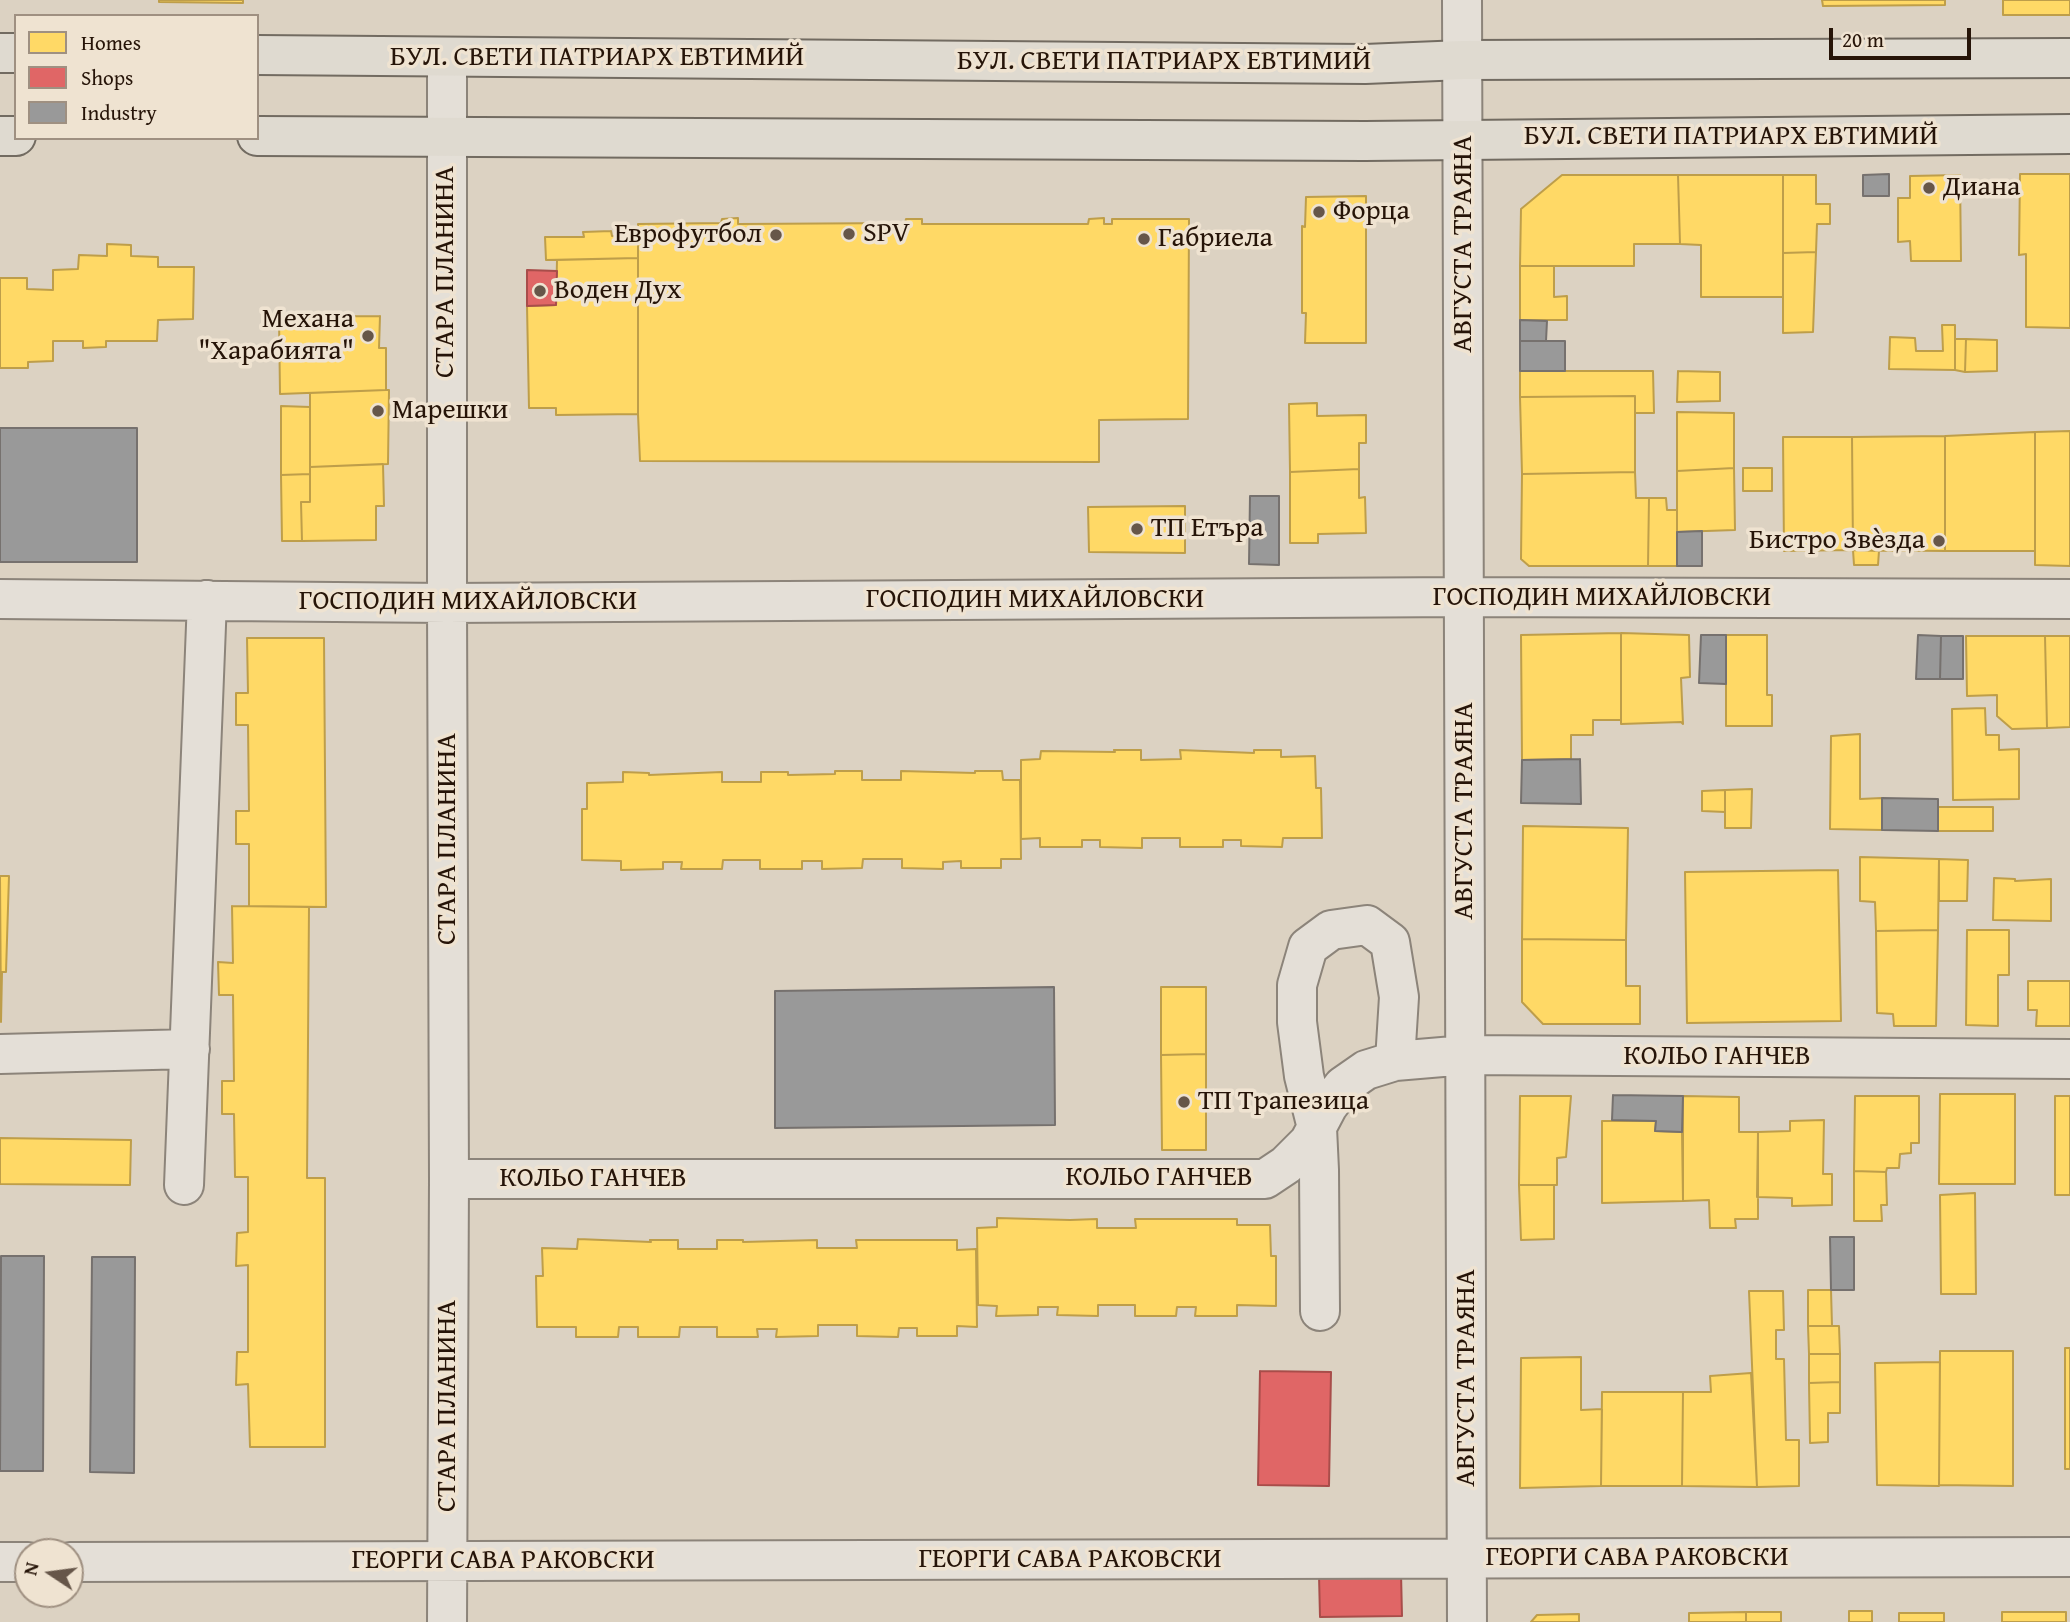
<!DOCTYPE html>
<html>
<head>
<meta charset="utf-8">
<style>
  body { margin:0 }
  #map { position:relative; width:2070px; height:1622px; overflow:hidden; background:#dcd2c2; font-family:"Gentium Book Plus",serif }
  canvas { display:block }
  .legend { position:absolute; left:14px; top:14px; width:245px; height:126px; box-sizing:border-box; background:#efe3d1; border:2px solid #9f9081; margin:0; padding:9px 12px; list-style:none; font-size:21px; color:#261408 }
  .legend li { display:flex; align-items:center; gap:14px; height:35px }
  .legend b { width:35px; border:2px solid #9f9081 }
  .north { position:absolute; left:14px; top:1538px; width:70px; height:70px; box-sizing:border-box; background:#efe3d1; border:2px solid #9f9081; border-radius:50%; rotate:283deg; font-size:19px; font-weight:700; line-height:28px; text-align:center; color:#261408 }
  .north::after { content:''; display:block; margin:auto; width:24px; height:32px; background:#665649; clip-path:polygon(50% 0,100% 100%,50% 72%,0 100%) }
  .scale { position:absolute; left:1829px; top:28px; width:142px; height:32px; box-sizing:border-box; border:4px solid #261408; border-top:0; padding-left:9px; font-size:21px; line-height:24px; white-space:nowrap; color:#261408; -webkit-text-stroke:5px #efe3d1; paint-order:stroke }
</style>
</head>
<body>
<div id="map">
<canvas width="2070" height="1622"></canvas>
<ul class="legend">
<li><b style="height:19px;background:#ffd966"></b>Homes</li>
<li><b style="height:19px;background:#e06666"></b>Shops</li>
<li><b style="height:19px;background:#999"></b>Industry</li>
</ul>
<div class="north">N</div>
<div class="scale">20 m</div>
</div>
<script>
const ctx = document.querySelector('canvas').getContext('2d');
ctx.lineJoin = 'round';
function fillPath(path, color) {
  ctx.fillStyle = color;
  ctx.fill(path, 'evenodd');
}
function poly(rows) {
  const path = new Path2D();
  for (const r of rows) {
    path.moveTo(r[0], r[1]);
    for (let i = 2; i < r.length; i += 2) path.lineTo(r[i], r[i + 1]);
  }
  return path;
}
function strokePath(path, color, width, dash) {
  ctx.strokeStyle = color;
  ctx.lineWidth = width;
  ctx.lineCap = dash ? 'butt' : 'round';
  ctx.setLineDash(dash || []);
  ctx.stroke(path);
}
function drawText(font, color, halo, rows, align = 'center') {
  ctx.font = font + ' "Gentium Book Plus",serif';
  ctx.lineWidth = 7;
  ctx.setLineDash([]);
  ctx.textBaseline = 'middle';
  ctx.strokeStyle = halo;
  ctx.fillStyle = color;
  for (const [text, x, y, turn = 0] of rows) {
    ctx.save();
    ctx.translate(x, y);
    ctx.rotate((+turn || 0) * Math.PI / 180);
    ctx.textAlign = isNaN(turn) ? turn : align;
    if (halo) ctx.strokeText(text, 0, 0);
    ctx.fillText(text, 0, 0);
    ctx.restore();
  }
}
const homes = poly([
  [159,0,243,0,243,3,159,2,159,0],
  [1822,0,1945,0,1945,5,1823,6,1822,0],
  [2003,0,2070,0,2070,15,2003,15,2003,0],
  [2020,174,2070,174,2070,328,2026,327,2026,254,2019,255,2020,174],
  [1562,175,1678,175,1680,244,1634,244,1634,266,1520,266,1521,209,1562,175],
  [1678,175,1783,175,1783,297,1701,297,1701,245,1680,244,1678,175],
  [1783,175,1816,175,1816,204,1830,204,1830,224,1817,224,1816,252,1783,253,1783,175],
  [1960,175,1961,261,1911,261,1910,241,1898,242,1898,198,1910,198,1910,176,1960,175],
  [1366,196,1366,343,1305,343,1306,313,1302,313,1302,226,1305,227,1306,197,1366,196],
  [738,218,738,224,905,223,906,219,922,219,922,224,1088,224,1089,219,1104,218,1104,224,1112,224,1112,219,1189,219,1188,419,1099,420,1099,462,640,461,638,414,638,224,721,223,722,219,738,218],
  [611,231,612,236,638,236,638,258,546,260,545,237,584,237,583,232,611,231],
  [107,244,131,245,131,256,158,257,158,267,194,267,193,319,158,320,157,341,106,341,106,347,83,348,83,341,53,341,53,361,28,362,28,368,0,368,0,278,27,278,27,289,53,290,53,270,78,269,79,255,107,256,107,244],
  [1816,252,1813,332,1783,333,1783,253,1816,252],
  [638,258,638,414,556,415,556,408,529,408,527,306,556,305,557,260,638,258],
  [1520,266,1554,266,1554,297,1567,296,1567,320,1520,320,1520,266],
  [380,316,379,348,386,348,386,390,280,394,279,317,380,316],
  [1942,325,1955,325,1955,370,1889,369,1890,337,1915,338,1916,351,1943,351,1942,325],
  [1955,339,1966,339,1965,372,1955,370,1955,339],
  [1966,339,1997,340,1997,371,1965,372,1966,339],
  [1520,371,1653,371,1654,413,1635,413,1635,396,1520,397,1520,371],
  [1678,371,1720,372,1720,401,1677,402,1678,371],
  [386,390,389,390,388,464,310,467,310,393,386,390],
  [1635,396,1635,472,1522,474,1520,397,1635,396],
  [1317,403,1317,416,1366,415,1366,443,1359,443,1359,469,1290,472,1289,404,1317,403],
  [281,406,310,407,310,474,281,475,281,406],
  [1677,412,1734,413,1734,468,1677,471,1677,412],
  [2070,431,2070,566,2035,565,2035,432,2070,431],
  [2035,432,2035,551,1945,551,1945,436,2035,432],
  [1945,436,1945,551,1853,550,1852,437,1945,436],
  [1783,437,1852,437,1853,550,1784,551,1783,437],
  [383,464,384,506,376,506,376,540,302,541,301,502,310,502,310,467,383,464],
  [1734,468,1735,530,1677,532,1677,471,1734,468],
  [1743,468,1772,468,1772,491,1743,491,1743,468],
  [1359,469,1359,498,1365,497,1366,533,1318,534,1318,543,1290,543,1290,472,1359,469],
  [1635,472,1636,498,1649,498,1648,566,1529,566,1521,559,1522,474,1635,472],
  [310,474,310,502,301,502,302,541,282,541,281,475,310,474],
  [1649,498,1666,498,1667,510,1677,510,1677,566,1648,566,1649,498],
  [1185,506,1185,553,1089,552,1088,507,1185,506],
  [1853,550,1879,551,1878,565,1854,565,1853,550],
  [1621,633,1621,720,1593,720,1593,735,1571,735,1571,759,1522,760,1521,635,1621,633],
  [1621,633,1689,635,1690,677,1681,678,1683,724,1681,722,1621,724,1621,633],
  [1726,635,1767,635,1767,695,1772,695,1772,726,1726,726,1726,635],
  [1966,636,2045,636,2047,728,2012,729,1997,716,1997,695,1967,696,1966,636],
  [2045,636,2070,636,2070,727,2047,728,2045,636],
  [247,638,324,638,326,907,249,906,249,844,236,844,236,811,249,811,248,725,236,725,236,693,248,693,247,638],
  [1985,708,1986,735,1999,735,1999,750,2019,749,2019,799,1953,800,1952,709,1985,708],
  [1860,734,1860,799,1882,798,1882,830,1830,829,1831,736,1860,734],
  [1114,750,1141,750,1141,760,1181,759,1180,750,1254,753,1254,750,1281,750,1281,757,1315,756,1316,788,1321,788,1322,838,1283,838,1282,847,1241,846,1241,840,1223,840,1223,847,1180,847,1180,838,1142,838,1142,848,1100,847,1100,840,1082,840,1082,847,1040,847,1040,838,1021,839,1021,760,1040,759,1041,751,1115,752,1114,750],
  [835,771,862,771,862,780,901,780,901,771,975,773,975,771,1002,771,1003,780,1020,780,1021,859,1001,859,1001,868,961,868,961,861,943,862,943,869,902,868,902,859,863,859,862,868,822,869,822,861,802,861,802,869,760,869,760,860,723,860,722,869,681,869,682,862,663,862,663,869,621,870,621,861,582,860,582,809,587,809,587,783,623,782,623,772,649,773,649,775,722,772,722,782,761,782,761,772,788,772,788,775,835,774,835,771],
  [1752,789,1751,828,1725,828,1725,790,1752,789],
  [1725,790,1725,812,1702,811,1702,791,1725,790],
  [1938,807,1993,807,1993,831,1938,831,1938,807],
  [1523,826,1628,828,1626,940,1522,939,1523,826],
  [1860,857,1939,859,1938,930,1876,931,1875,902,1860,901,1860,857],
  [1939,859,1968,860,1967,901,1939,901,1939,859],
  [1838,870,1841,1021,1687,1023,1685,872,1838,870],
  [0,876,9,876,6,972,2,972,1,1022,0,876],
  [1994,878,2015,879,2015,881,2051,879,2051,921,1993,920,1994,878],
  [232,906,309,907,307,1178,325,1178,325,1447,250,1447,248,1384,236,1385,237,1352,248,1352,248,1265,236,1266,237,1233,248,1232,248,1177,235,1177,234,1114,222,1114,222,1081,234,1081,233,995,219,995,218,962,233,963,232,906],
  [1938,930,1936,1026,1894,1026,1893,1014,1877,1013,1876,931,1938,930],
  [1967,930,2009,930,2009,975,1998,975,1998,1026,1966,1025,1967,930],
  [1522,939,1626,940,1626,986,1640,986,1640,1024,1543,1024,1522,1002,1522,939],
  [2028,981,2070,981,2070,1026,2036,1026,2037,1010,2028,1010,2028,981],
  [1161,987,1206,987,1206,1054,1161,1055,1161,987],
  [1206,1054,1206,1150,1162,1150,1161,1055,1206,1054],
  [1940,1094,2015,1094,2015,1184,1939,1184,1940,1094],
  [1520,1096,1571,1096,1566,1157,1557,1158,1557,1185,1519,1185,1520,1096],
  [1683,1096,1739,1097,1739,1132,1758,1132,1758,1219,1735,1219,1736,1228,1710,1228,1709,1200,1683,1201,1683,1096],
  [1855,1096,1919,1096,1919,1143,1911,1143,1911,1153,1900,1154,1899,1168,1887,1168,1886,1172,1854,1171,1855,1096],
  [2055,1096,2070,1096,2070,1195,2055,1195,2055,1096],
  [1824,1120,1823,1174,1832,1174,1832,1205,1792,1206,1792,1198,1757,1197,1758,1132,1790,1131,1790,1121,1824,1120],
  [1602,1121,1656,1121,1655,1131,1682,1132,1683,1201,1602,1203,1602,1121],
  [0,1138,131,1140,130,1185,0,1184,0,1138],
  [1854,1171,1886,1172,1887,1205,1881,1205,1882,1221,1854,1221,1854,1171],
  [1519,1185,1554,1185,1554,1239,1521,1240,1519,1185],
  [1975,1193,1976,1294,1941,1294,1940,1195,1975,1193],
  [997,1218,1070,1220,1097,1219,1097,1228,1136,1228,1135,1219,1237,1219,1237,1225,1270,1225,1271,1256,1276,1256,1276,1306,1237,1305,1237,1316,1195,1316,1196,1307,1177,1307,1176,1316,1135,1316,1135,1305,1098,1305,1098,1316,1057,1315,1058,1307,1038,1307,1038,1315,996,1316,997,1306,978,1305,977,1228,997,1227,997,1218],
  [578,1239,651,1242,650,1240,678,1240,678,1249,717,1249,717,1240,743,1240,743,1242,817,1240,817,1248,857,1248,856,1240,957,1240,957,1250,976,1249,977,1327,957,1326,957,1336,917,1336,917,1328,899,1328,898,1337,857,1336,857,1325,818,1325,818,1336,776,1337,777,1329,757,1329,758,1337,717,1337,717,1327,680,1327,679,1337,638,1337,638,1327,619,1327,618,1337,576,1337,576,1327,537,1327,536,1276,543,1276,542,1248,577,1249,578,1239],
  [1808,1290,1831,1290,1832,1326,1808,1326,1808,1290],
  [1749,1291,1783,1291,1784,1330,1776,1330,1776,1359,1784,1359,1786,1440,1799,1440,1799,1486,1757,1487,1749,1291],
  [1808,1326,1839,1326,1840,1354,1809,1354,1808,1326],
  [2065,1348,2070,1348,2070,1469,2065,1469,2065,1348],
  [1940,1351,2013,1351,2013,1486,1939,1485,1940,1351],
  [1809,1354,1840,1354,1840,1382,1809,1383,1809,1354],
  [1581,1357,1581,1410,1602,1409,1601,1486,1520,1488,1521,1358,1581,1357],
  [1940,1362,1939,1486,1877,1485,1875,1363,1940,1362],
  [1751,1373,1757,1487,1682,1486,1683,1392,1711,1392,1710,1376,1751,1373],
  [1840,1382,1840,1413,1828,1413,1828,1442,1810,1443,1809,1383,1840,1382],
  [1602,1392,1683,1392,1682,1486,1601,1486,1602,1392],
  [1849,1611,1872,1611,1872,1622,1849,1622,1849,1611],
  [1746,1612,1746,1622,1689,1622,1689,1613,1746,1612],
  [1746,1612,1781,1612,1781,1622,1746,1622,1746,1612],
  [2002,1612,2066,1612,2066,1622,2002,1622,2002,1612],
  [1899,1613,1944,1613,1944,1622,1899,1622,1899,1613],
  [1579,1614,1579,1622,1531,1622,1537,1615,1579,1614]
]);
const shops = poly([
  [527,270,557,271,556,305,527,306,527,270],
  [1260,1371,1331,1372,1329,1486,1258,1485,1260,1371],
  [1401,1573,1402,1616,1320,1617,1319,1575,1401,1573]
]);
const industry = poly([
  [1889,174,1889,196,1863,196,1863,175,1889,174],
  [1520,320,1547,321,1546,341,1520,341,1520,320],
  [1520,341,1565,341,1565,371,1520,371,1520,341],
  [0,428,137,428,137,562,0,562,0,428],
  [1250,496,1279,496,1279,565,1249,564,1250,496],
  [1702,531,1702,566,1677,566,1677,532,1702,531],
  [1701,635,1726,635,1726,684,1699,683,1701,635],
  [1918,635,1941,636,1940,679,1916,679,1918,635],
  [1941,636,1963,636,1963,679,1940,679,1941,636],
  [1580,759,1581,804,1521,803,1522,760,1580,759],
  [1882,798,1938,799,1938,831,1882,830,1882,798],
  [1054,987,1055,1125,775,1128,775,991,1054,987],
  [1613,1095,1683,1096,1682,1132,1655,1131,1656,1121,1612,1120,1613,1095],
  [1830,1237,1854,1237,1854,1290,1831,1290,1830,1237],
  [1,1256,44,1256,43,1471,0,1471,1,1256],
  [92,1257,135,1257,134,1473,90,1472,92,1257]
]);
const minor = poly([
  [1462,0,1467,1622],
  [447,57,447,603,449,1179,447,1622],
  [0,599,447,603,1465,597,2070,599],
  [0,1054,190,1049],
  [449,1179,1265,1179,1286,1165,1309,1142,1328,1106,1343,1086,1366,1070,1395,1061,1466,1055,2070,1059],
  [184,1185,207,600],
  [1320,1311,1319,1170,1317,1128,1304,1076,1297,1022,1297,985,1308,947,1331,930,1367,925,1390,942,1399,997,1395,1061],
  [0,1562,28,1562],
  [70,1562,2070,1557]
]);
const major = poly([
  [0,53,16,53],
  [257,55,1365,64,1463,60,2070,58],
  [0,136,16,136],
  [257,136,1365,141,2070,134]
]);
const markers = [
  [1929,188,7,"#665649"],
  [1319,212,7,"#665649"],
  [849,234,7,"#665649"],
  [776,235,7,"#665649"],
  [1144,239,7,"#665649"],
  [540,291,7,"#665649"],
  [368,336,7,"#665649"],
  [378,411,7,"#665649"],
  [1137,529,7,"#665649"],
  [1939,541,7,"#665649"],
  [1184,1102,7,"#665649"]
];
const streetNames = [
  ["БУЛ. СВЕТИ ПАТРИАРХ ЕВТИМИЙ",597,58],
  ["БУЛ. СВЕТИ ПАТРИАРХ ЕВТИМИЙ",1164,62],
  ["БУЛ. СВЕТИ ПАТРИАРХ ЕВТИМИЙ",1731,137],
  ["АВГУСТА ТРАЯНА",1464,244,-90],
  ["СТАРА ПЛАНИНА",446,272,-90],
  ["ГОСПОДИН МИХАЙЛОВСКИ",1602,598],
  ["ГОСПОДИН МИХАЙЛОВСКИ",1035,600],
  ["ГОСПОДИН МИХАЙЛОВСКИ",468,602],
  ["АВГУСТА ТРАЯНА",1465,811,-90],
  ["СТАРА ПЛАНИНА",448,839,-90],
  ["КОЛЬО ГАНЧЕВ",1717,1057],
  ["КОЛЬО ГАНЧЕВ",1159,1178],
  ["КОЛЬО ГАНЧЕВ",593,1179],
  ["АВГУСТА ТРАЯНА",1467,1378,-90],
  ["СТАРА ПЛАНИНА",448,1406,-90],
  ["ГЕОРГИ САВА РАКОВСКИ",1637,1558],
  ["ГЕОРГИ САВА РАКОВСКИ",1070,1560],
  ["ГЕОРГИ САВА РАКОВСКИ",503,1561]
];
const poiNames = [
  ["Диана",1943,188],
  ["Форца",1333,212],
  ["SPV",863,234],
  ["Еврофутбол",762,235,"right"],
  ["Габриела",1158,239],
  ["Воден Дух",554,291],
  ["Механа",354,320,"right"],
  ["\"Харабията\"",354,352,"right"],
  ["Марешки",392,411],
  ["ТП Етъра",1151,529],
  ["Бистро Звѐзда",1925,541,"right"],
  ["ТП Трапезица",1198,1102]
];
fillPath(homes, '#ffd966');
strokePath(homes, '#be9e4a', 2);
fillPath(shops, '#e06666');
strokePath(shops, '#a84d4a', 2);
fillPath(industry, '#999');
strokePath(industry, '#76716e', 2);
strokePath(minor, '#8c847a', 42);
strokePath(major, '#726b61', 42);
strokePath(minor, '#e4dfd7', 38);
strokePath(major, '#dfdad0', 38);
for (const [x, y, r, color] of markers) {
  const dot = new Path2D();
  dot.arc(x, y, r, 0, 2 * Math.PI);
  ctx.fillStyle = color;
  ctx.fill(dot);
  strokePath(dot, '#efe3d1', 2.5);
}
drawText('28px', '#261408', '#efe3d1', streetNames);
drawText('28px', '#261408', '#efe3d1', poiNames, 'left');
</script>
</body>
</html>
